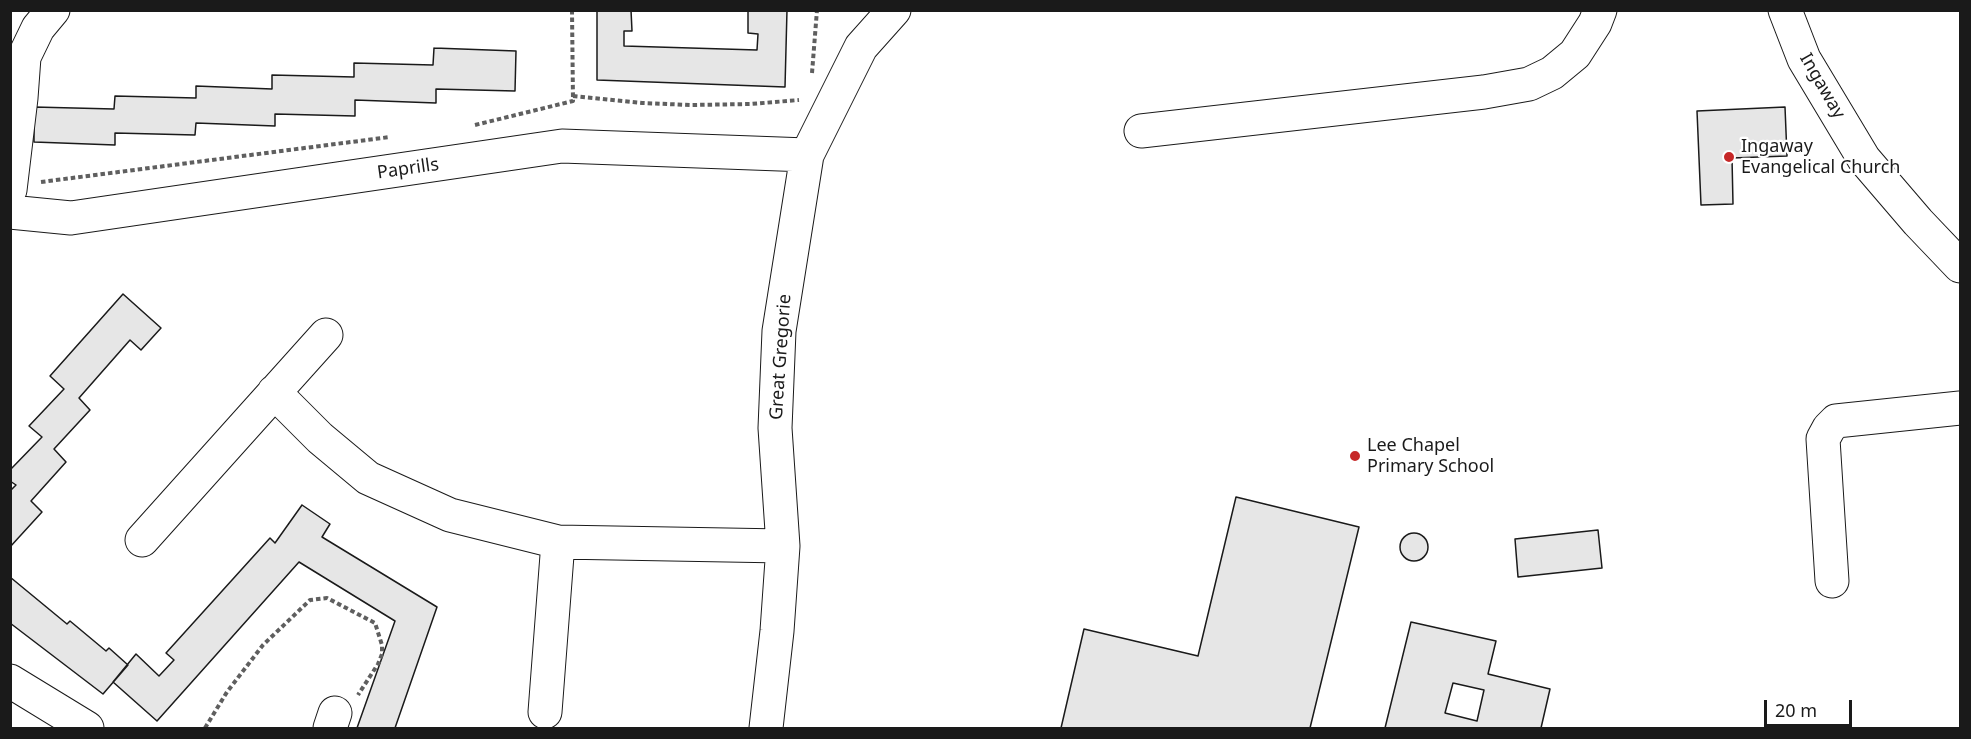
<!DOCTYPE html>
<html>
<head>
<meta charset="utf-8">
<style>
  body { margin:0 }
  #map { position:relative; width:1971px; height:739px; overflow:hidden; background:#fff; font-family:"Noto Sans",sans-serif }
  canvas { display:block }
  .frame { position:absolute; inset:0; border:12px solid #1a1a1a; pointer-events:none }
  .scale { position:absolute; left:1764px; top:700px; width:88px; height:27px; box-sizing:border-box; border:3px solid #1a1a1a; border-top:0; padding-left:8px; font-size:18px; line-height:21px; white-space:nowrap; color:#1a1a1a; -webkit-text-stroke:4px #fff; paint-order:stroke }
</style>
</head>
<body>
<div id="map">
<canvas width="1971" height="739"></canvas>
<div class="frame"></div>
<div class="scale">20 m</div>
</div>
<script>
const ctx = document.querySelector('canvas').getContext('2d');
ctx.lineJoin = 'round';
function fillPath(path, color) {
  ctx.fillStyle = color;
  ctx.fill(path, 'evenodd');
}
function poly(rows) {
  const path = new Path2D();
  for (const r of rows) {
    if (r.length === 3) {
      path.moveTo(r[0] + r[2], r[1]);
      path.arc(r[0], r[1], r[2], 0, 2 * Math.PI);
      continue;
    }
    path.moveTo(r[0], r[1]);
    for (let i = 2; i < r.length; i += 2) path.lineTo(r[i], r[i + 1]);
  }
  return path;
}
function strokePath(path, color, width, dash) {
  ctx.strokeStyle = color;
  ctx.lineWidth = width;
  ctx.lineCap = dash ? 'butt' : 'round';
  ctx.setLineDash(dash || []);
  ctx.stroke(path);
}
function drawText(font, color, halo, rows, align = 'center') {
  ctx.font = font + ' "Noto Sans",sans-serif';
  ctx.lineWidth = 4.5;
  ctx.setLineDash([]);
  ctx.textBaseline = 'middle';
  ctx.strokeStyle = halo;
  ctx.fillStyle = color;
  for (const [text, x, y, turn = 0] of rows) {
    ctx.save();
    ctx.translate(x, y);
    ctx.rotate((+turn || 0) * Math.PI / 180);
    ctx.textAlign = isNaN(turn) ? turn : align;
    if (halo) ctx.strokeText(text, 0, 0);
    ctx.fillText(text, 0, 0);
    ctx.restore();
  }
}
const building = poly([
  [597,10,631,10,632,31,624,31,624,46,757,50,758,34,748,33,748,10,787,10,785,87,597,80,597,10],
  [434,48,516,51,515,91,436,89,436,103,355,100,355,116,275,114,275,126,196,123,195,135,115,133,115,145,34,142,34,107,114,109,115,96,196,98,196,86,272,89,272,75,354,77,354,63,433,65,434,48],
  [1785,107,1787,156,1732,158,1733,204,1701,205,1697,111,1785,107],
  [123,294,161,328,141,350,130,340,79,398,90,410,54,449,66,462,31,501,42,512,10,547,10,491,16,485,10,481,10,470,42,437,29,426,64,389,50,376,123,294],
  [1236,497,1359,527,1310,728,1061,728,1084,629,1198,656,1236,497],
  [302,505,330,524,322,537,437,607,395,728,357,728,395,621,299,562,157,721,113,682,136,654,159,676,174,660,166,653,270,538,275,543,302,505],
  [1598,530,1602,568,1518,577,1515,539,1598,530],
  [1414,547,14],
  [10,577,67,624,70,621,106,651,109,648,128,665,103,694,10,623,10,577],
  [1411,622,1496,641,1488,674,1550,689,1541,728,1385,728,1411,622],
  [1453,683,1484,690,1477,721,1445,713,1453,683]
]);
const path = poly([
  [812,73,817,10],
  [573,96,642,103,691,105,751,104,799,100],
  [475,125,573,101,572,10],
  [41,182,390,137],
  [205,728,227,692,263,645,310,600,327,598,375,623,382,645,382,654,378,664,358,695]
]);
const minor = poly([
  [1785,10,1804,59,1864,159,1918,222,1960,266],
  [1141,131,1484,92,1529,84,1552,73,1575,54,1595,23,1600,10],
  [10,190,21,98,24,57,38,28,53,10],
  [10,212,71,218,562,146,807,155],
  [274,392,320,438,368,478,450,515,558,542,783,546],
  [142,540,326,335],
  [1832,581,1823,439,1829,428,1836,421,1960,408],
  [10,681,87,728],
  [545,712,558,542],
  [330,728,335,713],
  [766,728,777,631,783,546,775,428,779,331,807,155,861,47,894,10]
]);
const markers = [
  [1729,157,6,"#c62828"],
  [1355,456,6,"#c62828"]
];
const streetNames = [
  ["Ingaway",1822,86,60],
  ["Paprills",408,169,-8],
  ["Great Gregorie",781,357,-86]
];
const poiNames = [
  ["Ingaway",1741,147],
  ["Evangelical Church",1741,168],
  ["Lee Chapel",1367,446],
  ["Primary School",1367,467]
];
fillPath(building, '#e6e6e6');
strokePath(building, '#1a1a1a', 1.5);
strokePath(minor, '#1a1a1a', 35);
strokePath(path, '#5f5f5f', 4, [4.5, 3]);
strokePath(minor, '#fff', 33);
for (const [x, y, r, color] of markers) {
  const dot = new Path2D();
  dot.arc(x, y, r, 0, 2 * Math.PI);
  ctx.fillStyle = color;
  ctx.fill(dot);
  strokePath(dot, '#fff', 2);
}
drawText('18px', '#1a1a1a', '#fff', streetNames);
drawText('18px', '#1a1a1a', '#fff', poiNames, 'left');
</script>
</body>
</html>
